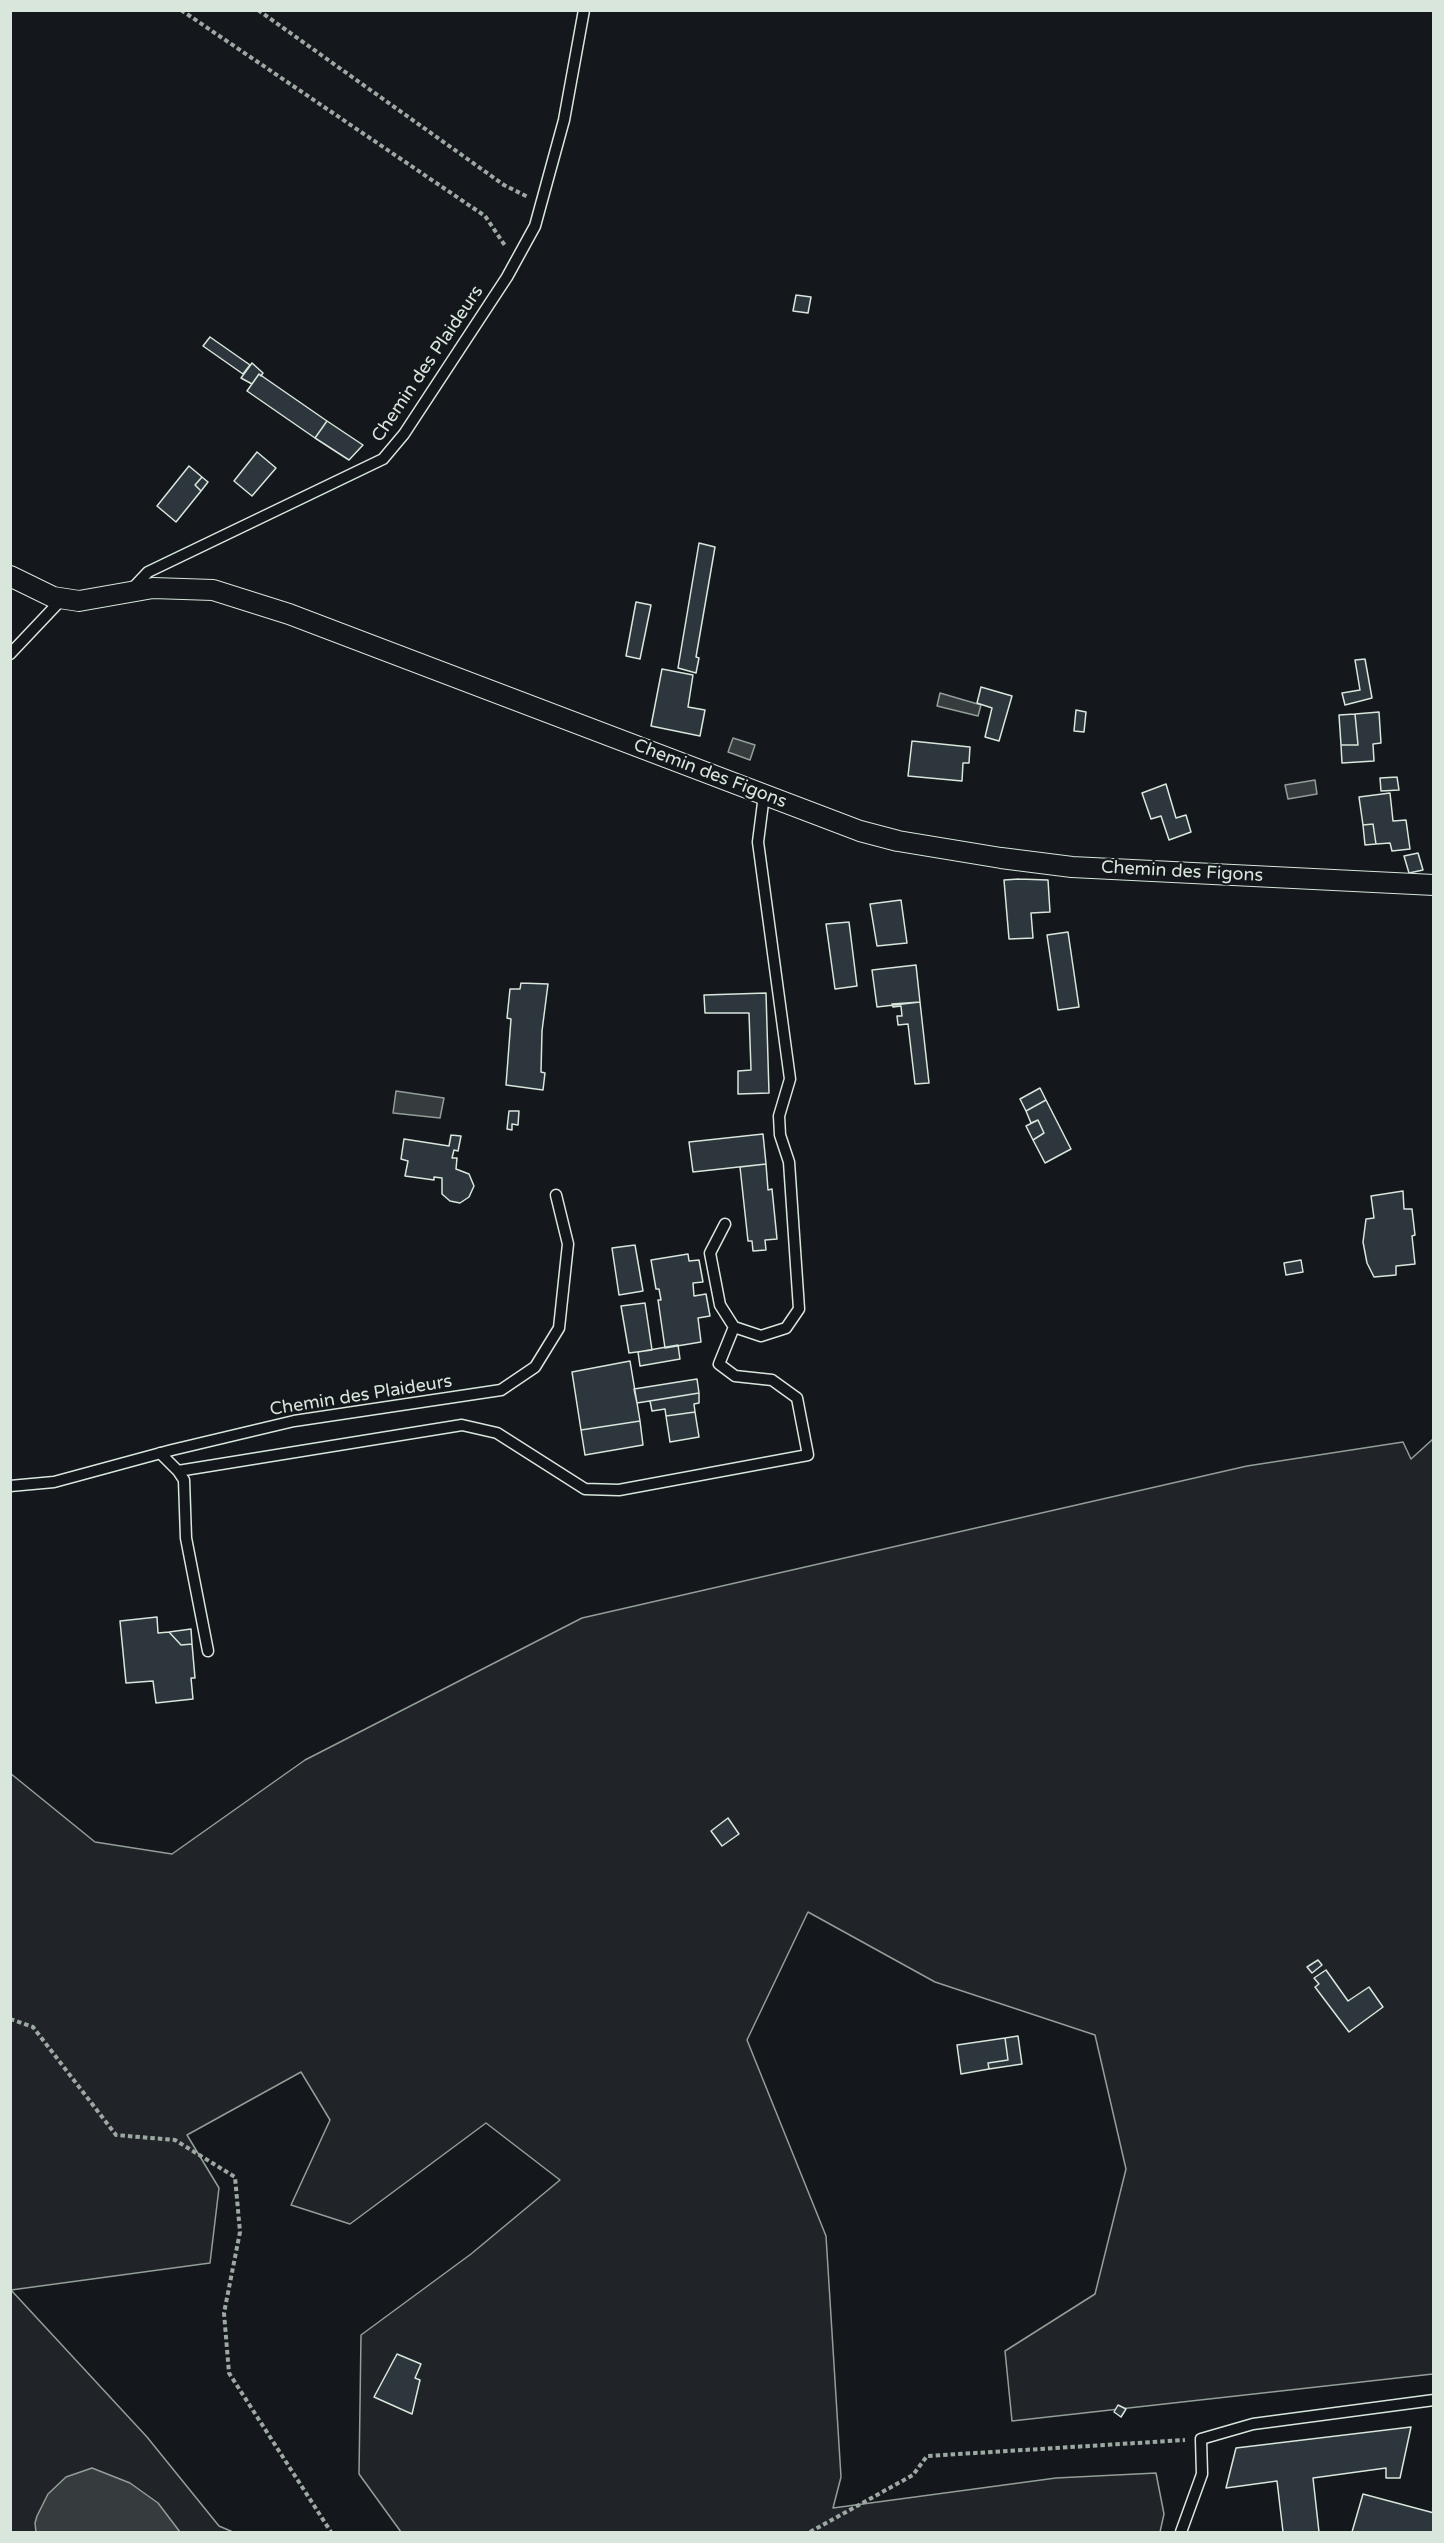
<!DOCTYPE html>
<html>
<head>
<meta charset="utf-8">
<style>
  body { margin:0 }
  #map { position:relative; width:1444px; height:2543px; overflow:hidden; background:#14181c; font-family:"Varela Round",sans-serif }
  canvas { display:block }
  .frame { position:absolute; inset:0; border:12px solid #d8e6dc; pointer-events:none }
</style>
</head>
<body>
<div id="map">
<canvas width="1444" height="2543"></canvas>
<div class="frame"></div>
</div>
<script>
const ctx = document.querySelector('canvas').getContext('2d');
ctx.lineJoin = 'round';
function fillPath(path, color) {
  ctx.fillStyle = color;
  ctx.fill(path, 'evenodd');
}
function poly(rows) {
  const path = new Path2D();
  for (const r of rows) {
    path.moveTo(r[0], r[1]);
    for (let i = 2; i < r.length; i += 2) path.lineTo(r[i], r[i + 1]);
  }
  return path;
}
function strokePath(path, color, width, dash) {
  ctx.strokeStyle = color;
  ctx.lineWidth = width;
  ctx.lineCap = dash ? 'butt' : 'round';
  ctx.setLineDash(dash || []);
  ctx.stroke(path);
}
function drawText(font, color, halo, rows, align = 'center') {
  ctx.font = font + ' "Varela Round",sans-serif';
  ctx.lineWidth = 4.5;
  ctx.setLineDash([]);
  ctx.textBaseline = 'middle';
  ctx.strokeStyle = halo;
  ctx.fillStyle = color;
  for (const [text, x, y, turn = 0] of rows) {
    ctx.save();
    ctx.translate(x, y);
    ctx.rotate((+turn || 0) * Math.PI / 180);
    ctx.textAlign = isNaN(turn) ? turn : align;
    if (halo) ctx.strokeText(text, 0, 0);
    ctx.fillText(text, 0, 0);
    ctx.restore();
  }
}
const green = poly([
  [1433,1439,1433,2374,1012,2421,1005,2351,1095,2294,1126,2169,1095,2035,935,1982,808,1912,747,2040,826,2236,841,2477,833,2508,1056,2478,1156,2473,1164,2514,1160,2532,401,2532,359,2474,361,2335,471,2254,560,2180,486,2123,350,2224,291,2205,330,2120,301,2072,187,2135,219,2188,210,2263,11,2290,10,1773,95,1842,172,1854,305,1760,582,1618,1247,1466,1403,1442,1411,1459,1433,1439],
  [11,2290,147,2437,219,2526,233,2532,11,2532,11,2290]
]);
const water = poly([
  [940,693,981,705,978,716,937,706,940,693],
  [733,738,755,745,750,760,728,752,733,738],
  [1315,780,1317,794,1288,799,1285,785,1315,780],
  [396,1091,444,1098,440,1118,393,1113,396,1091],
  [92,2468,130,2483,158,2503,180,2532,184,2532,36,2532,35,2523,37,2516,48,2494,66,2477,92,2468]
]);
const building = poly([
  [796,295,811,297,808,313,793,311,796,295],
  [210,337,250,365,243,374,203,346,210,337],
  [252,363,263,373,261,376,259,374,252,384,241,378,252,363],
  [259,374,327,421,315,438,247,391,259,374],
  [327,421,363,445,349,460,315,438,327,421],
  [257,452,276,468,252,496,234,481,257,452],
  [189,466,202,477,195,485,201,491,176,522,157,506,189,466],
  [202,477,208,482,201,491,195,485,202,477],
  [699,543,715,547,696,657,699,658,696,673,678,668,699,543],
  [636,602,651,605,640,659,626,656,636,602],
  [1365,659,1372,698,1345,705,1342,693,1360,690,1355,660,1365,659],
  [662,669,693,675,688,707,705,710,700,736,651,726,662,669],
  [981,687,1012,696,999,741,985,737,992,708,977,703,981,687],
  [1076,710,1086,712,1084,732,1074,731,1076,710],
  [1379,712,1381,743,1373,744,1374,761,1342,763,1341,745,1358,745,1355,714,1379,712],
  [1355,714,1358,745,1341,745,1339,715,1355,714],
  [912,741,970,747,969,763,963,763,962,781,908,776,912,741],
  [1397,777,1399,790,1381,791,1380,778,1397,777],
  [1166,784,1176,818,1186,815,1191,832,1169,840,1161,816,1151,819,1142,793,1166,784],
  [1390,793,1393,821,1406,820,1410,849,1392,851,1390,843,1376,844,1373,824,1363,825,1359,797,1390,793],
  [1373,824,1376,844,1365,845,1363,825,1373,824],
  [1418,853,1423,870,1409,873,1404,856,1418,853],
  [1019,879,1048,880,1050,912,1031,913,1033,938,1009,939,1004,880,1019,879],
  [901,900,907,943,877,946,870,904,901,900],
  [849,922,857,986,835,989,826,924,849,922],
  [1068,932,1079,1007,1058,1010,1047,935,1068,932],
  [916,965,920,1002,877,1007,872,970,916,965],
  [521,983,548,984,542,1031,541,1072,545,1073,543,1090,506,1085,511,1019,507,1018,510,989,520,989,521,983],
  [766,993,769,1093,738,1094,738,1071,751,1070,749,1013,705,1013,704,995,766,993],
  [920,1002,929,1083,915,1084,908,1024,898,1025,897,1016,902,1016,901,1006,893,1007,892,1004,920,1002],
  [1040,1088,1046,1100,1026,1111,1020,1099,1040,1088],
  [1046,1100,1071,1149,1045,1163,1033,1140,1044,1133,1038,1120,1031,1123,1026,1111,1046,1100],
  [509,1111,519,1111,518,1125,512,1124,512,1130,507,1129,509,1111],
  [1038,1120,1044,1133,1033,1140,1026,1126,1038,1120],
  [763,1134,766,1164,693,1172,689,1142,763,1134],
  [451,1135,461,1136,458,1151,454,1150,452,1158,457,1158,456,1169,469,1174,474,1186,469,1197,460,1203,450,1201,442,1194,442,1178,434,1177,434,1180,405,1176,408,1161,401,1159,404,1139,449,1146,451,1135],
  [766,1164,768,1190,772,1189,777,1239,765,1240,766,1250,753,1251,752,1241,748,1241,740,1167,766,1164],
  [1403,1191,1404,1209,1412,1209,1415,1235,1412,1236,1415,1264,1396,1266,1396,1275,1374,1277,1367,1263,1363,1242,1366,1219,1374,1218,1371,1196,1403,1191],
  [635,1245,643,1291,619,1295,612,1248,635,1245],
  [688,1254,689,1261,699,1260,703,1282,693,1283,694,1296,706,1294,710,1316,698,1318,701,1342,665,1348,658,1300,661,1300,659,1289,656,1289,651,1260,688,1254],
  [1301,1260,1303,1272,1286,1275,1284,1263,1301,1260],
  [645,1303,652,1350,629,1353,621,1306,645,1303],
  [678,1345,680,1359,640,1366,638,1352,678,1345],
  [630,1361,640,1421,581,1430,572,1372,630,1361],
  [697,1379,699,1393,637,1403,634,1389,697,1379],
  [699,1393,699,1403,694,1404,695,1412,666,1416,665,1409,652,1411,650,1401,699,1393],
  [695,1412,699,1437,670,1442,666,1416,695,1412],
  [640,1421,643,1445,585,1455,581,1430,640,1421],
  [157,1617,158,1633,169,1632,181,1645,192,1644,195,1678,191,1678,193,1699,156,1703,153,1681,126,1683,120,1621,157,1617],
  [191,1629,192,1644,181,1645,169,1632,191,1629],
  [728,1818,739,1834,722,1846,711,1831,728,1818],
  [1318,1960,1322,1965,1312,1973,1307,1967,1318,1960],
  [1326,1970,1348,2001,1369,1987,1383,2007,1349,2032,1315,1987,1319,1984,1314,1978,1326,1970],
  [1018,2036,1022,2064,989,2069,988,2063,1008,2060,1005,2038,1018,2036],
  [1005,2038,1008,2060,988,2063,989,2069,961,2074,957,2045,1005,2038],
  [397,2354,421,2364,415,2378,420,2380,412,2414,374,2397,397,2354],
  [1118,2405,1126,2409,1121,2417,1114,2412,1118,2405],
  [1411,2427,1400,2478,1386,2478,1386,2468,1313,2478,1319,2532,1283,2532,1277,2481,1226,2488,1236,2448,1411,2427],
  [1363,2494,1434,2513,1434,2532,1352,2532,1363,2494]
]);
const path = poly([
  [181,10,485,216,506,247],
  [258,10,504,185,528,197],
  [10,2019,33,2027,116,2135,175,2140,235,2177,240,2232,224,2313,229,2373,331,2532],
  [810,2532,913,2475,927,2456,1185,2440]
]);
const lane = poly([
  [131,590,148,572,383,459,404,434,507,277,535,226,564,120,584,10],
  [10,654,63,598],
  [725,1224,710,1253,720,1305,734,1327,761,1336,786,1328,799,1309,789,1162,780,1135,779,1116,790,1079,758,842,764,795],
  [160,1453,178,1471,462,1425,497,1433,585,1489,619,1490,808,1455,797,1398,772,1380,735,1376,719,1364,734,1327],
  [178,1471,184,1480,186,1538,208,1651],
  [10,1486,54,1482,172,1450,294,1421,501,1390,535,1367,559,1328,568,1244,556,1195],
  [1181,2532,1202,2474,1201,2439,1253,2424,1434,2400]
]);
const street = poly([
  [10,576,53,597,79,601,153,588,213,590,289,614,860,831,898,841,1001,858,1072,867,1434,885]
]);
const streetNames = [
  ["Chemin des Plaideurs",428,364,-56],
  ["Chemin des Figons",710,774,21],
  ["Chemin des Figons",1182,872,3],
  ["Chemin des Plaideurs",361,1396,-9]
];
fillPath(green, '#202428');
strokePath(green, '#939e99', 1.5);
fillPath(water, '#363b3e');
strokePath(water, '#939e99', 1.5);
fillPath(building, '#2c363c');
strokePath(building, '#d8e6dc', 1.5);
strokePath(lane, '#d8e6dc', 13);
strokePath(street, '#d8e6dc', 22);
strokePath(path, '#9da8a2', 4, [4.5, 3]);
strokePath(lane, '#14181c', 10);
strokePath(street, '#14181c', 20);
drawText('18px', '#d8e6dc', '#14181c', streetNames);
</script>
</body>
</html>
